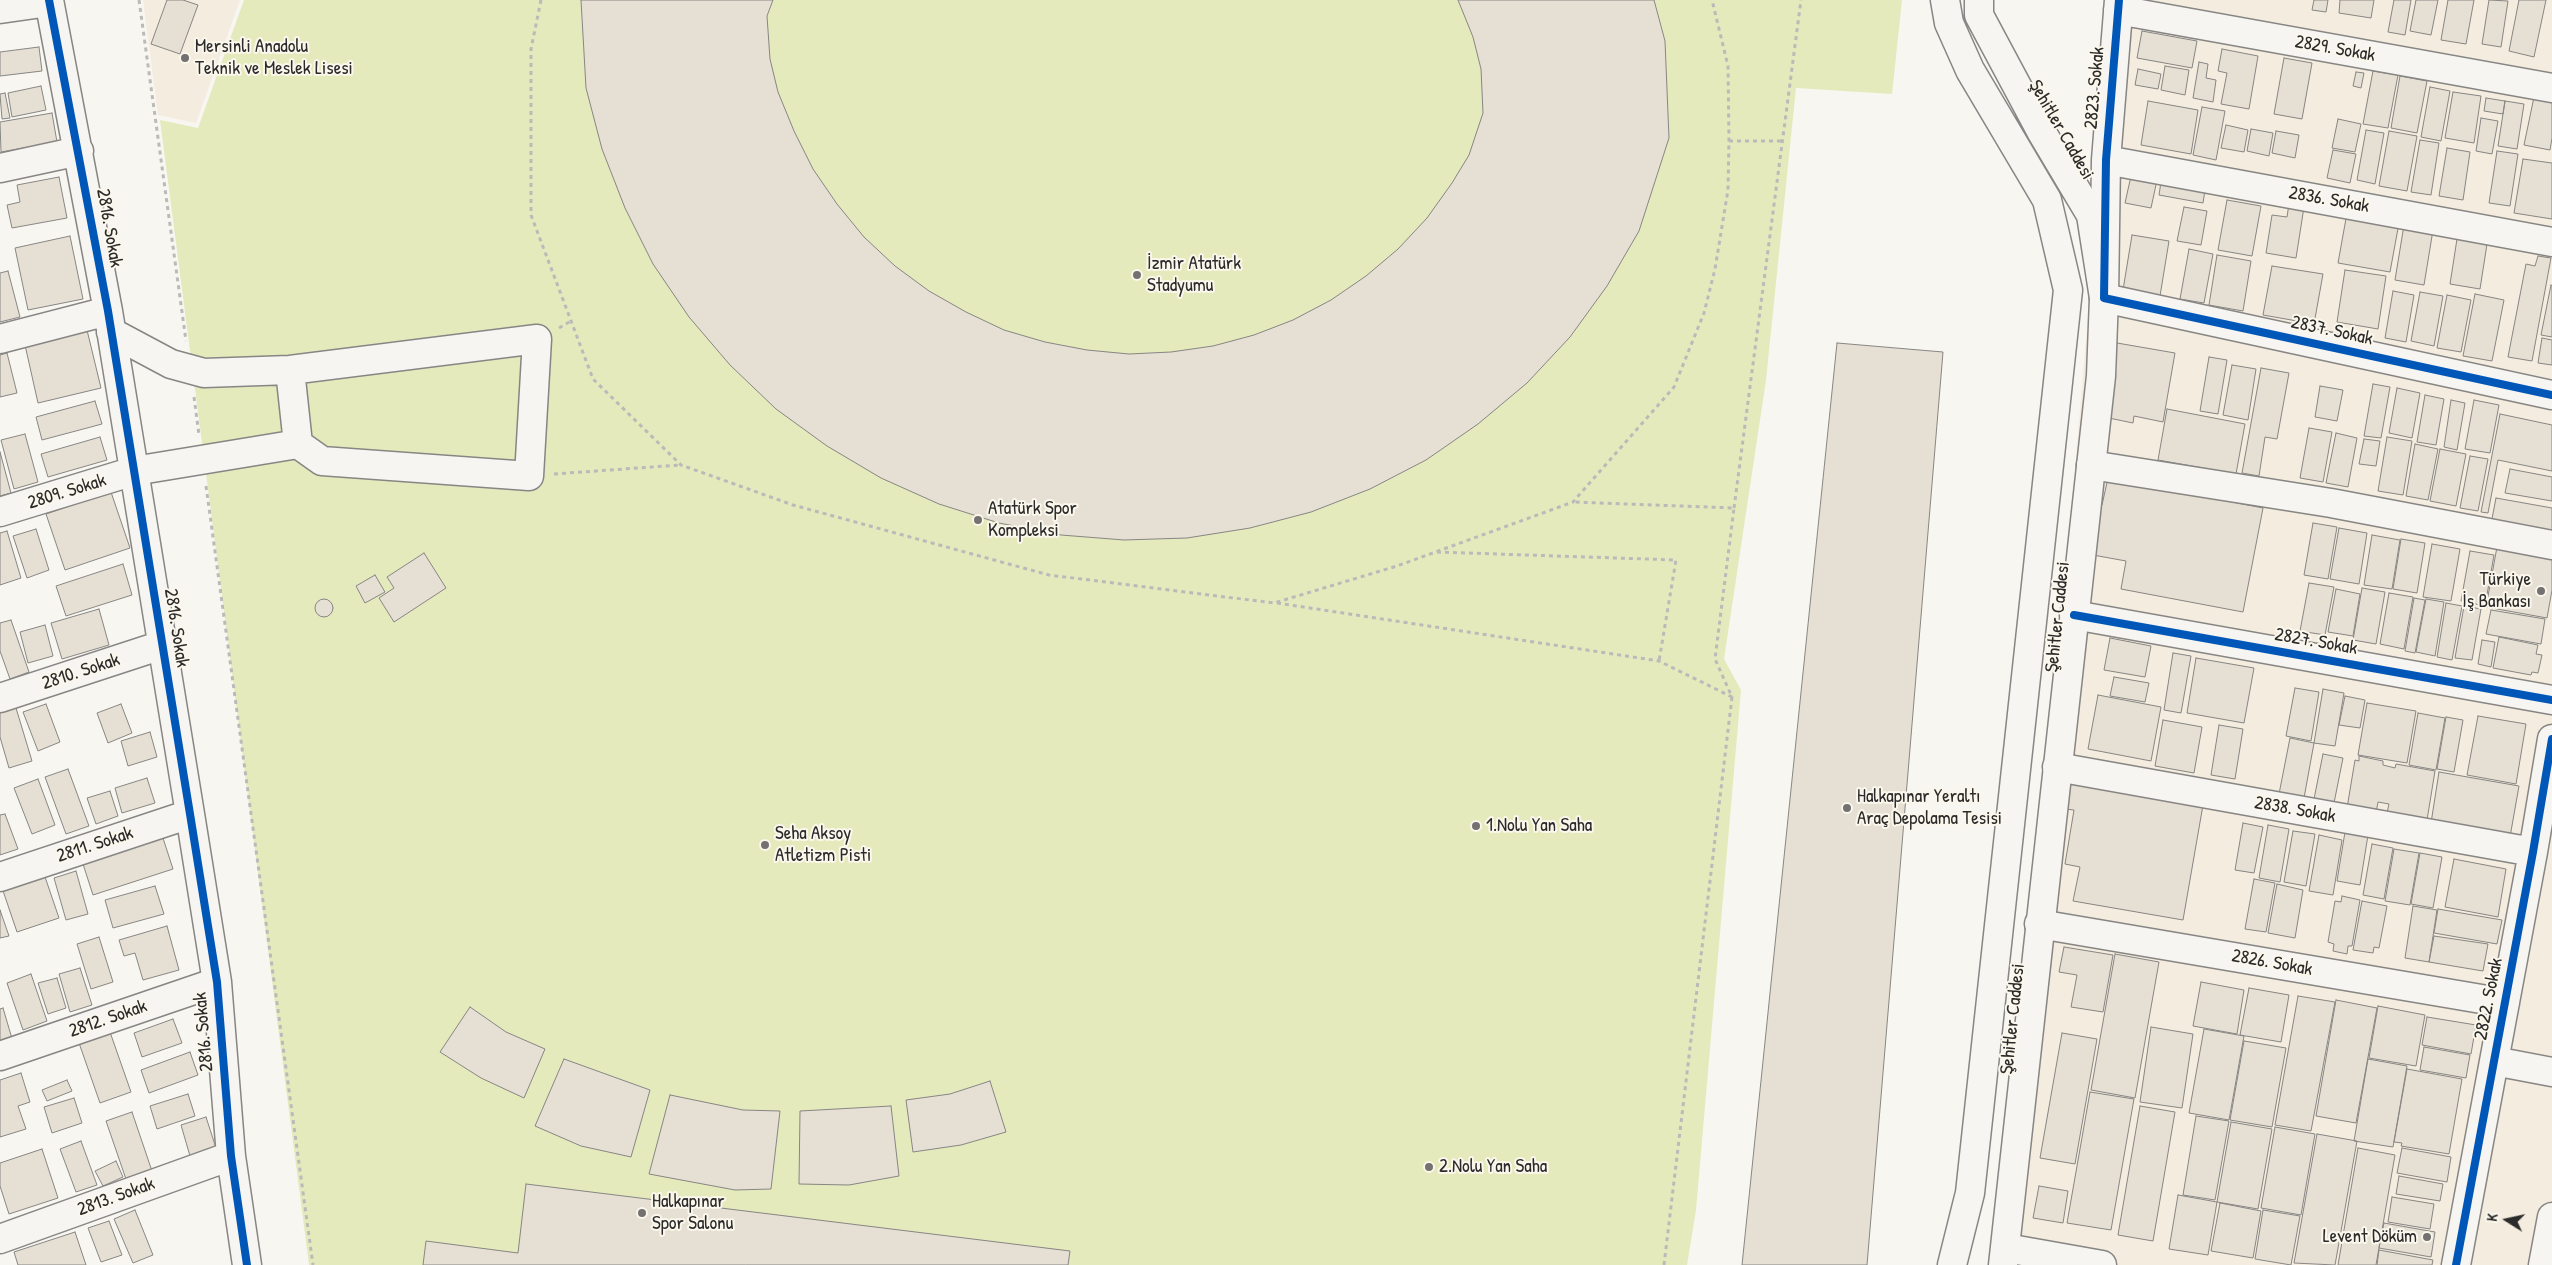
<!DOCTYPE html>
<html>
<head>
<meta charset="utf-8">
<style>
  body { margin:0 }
  #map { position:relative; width:2552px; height:1265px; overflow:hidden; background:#f8f6f0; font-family:"Patrick Hand",sans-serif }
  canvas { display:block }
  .north { position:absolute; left:2482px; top:1195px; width:50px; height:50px; -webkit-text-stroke:4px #fbf7ec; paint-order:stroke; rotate:280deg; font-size:14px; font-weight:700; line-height:20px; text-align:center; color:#2b2b2b }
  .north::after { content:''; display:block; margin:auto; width:18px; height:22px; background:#2b2b2b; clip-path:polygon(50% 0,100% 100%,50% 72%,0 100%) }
</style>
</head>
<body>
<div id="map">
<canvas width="2552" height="1265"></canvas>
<div class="north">K</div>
</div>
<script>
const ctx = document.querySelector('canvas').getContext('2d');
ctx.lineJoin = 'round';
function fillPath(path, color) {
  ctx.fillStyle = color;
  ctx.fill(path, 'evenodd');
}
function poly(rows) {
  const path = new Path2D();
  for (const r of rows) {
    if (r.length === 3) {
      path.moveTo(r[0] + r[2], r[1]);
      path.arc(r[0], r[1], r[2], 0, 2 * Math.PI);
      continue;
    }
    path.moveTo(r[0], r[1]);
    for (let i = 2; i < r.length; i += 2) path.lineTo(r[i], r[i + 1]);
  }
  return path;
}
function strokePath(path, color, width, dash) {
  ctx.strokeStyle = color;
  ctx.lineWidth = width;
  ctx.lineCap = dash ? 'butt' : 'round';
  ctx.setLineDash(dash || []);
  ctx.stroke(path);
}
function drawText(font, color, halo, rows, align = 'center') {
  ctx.font = font + ' "Patrick Hand",sans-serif';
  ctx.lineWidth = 4;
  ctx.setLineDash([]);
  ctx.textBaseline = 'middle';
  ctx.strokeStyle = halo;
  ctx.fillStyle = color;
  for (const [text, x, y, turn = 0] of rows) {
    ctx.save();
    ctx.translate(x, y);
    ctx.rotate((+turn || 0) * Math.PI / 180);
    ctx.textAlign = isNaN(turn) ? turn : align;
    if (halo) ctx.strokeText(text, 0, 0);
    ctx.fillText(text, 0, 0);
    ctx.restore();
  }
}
const built = poly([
  [143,0,240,0,196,123,158,115],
  [2115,0,2552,0,2552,1265,2007,1265]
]);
const green = poly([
  [244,0,1902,0,1892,94,1796,88,1766,380,1724,659,1741,690,1696,1210,1687,1265,309,1265,160,120,198,128]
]);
const building = poly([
  [167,0,183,0,198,5,180,54,151,44,167,0],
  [581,0,773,0,767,16,770,59,778,92,794,131,813,169,837,204,864,237,895,266,929,291,966,312,1004,330,1045,342,1087,350,1129,354,1171,352,1213,346,1254,335,1293,320,1331,300,1366,276,1398,249,1427,218,1452,183,1469,155,1483,113,1481,69,1473,37,1458,0,1654,0,1665,41,1669,138,1639,231,1607,286,1570,337,1527,383,1478,424,1426,460,1370,489,1311,512,1250,528,1187,538,1124,540,1061,535,999,523,939,504,881,478,827,446,776,409,730,365,689,317,653,264,625,208,602,149,586,88,581,0],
  [2314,0,2328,0,2326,12,2312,10,2314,0],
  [2340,0,2374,0,2371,18,2339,13,2340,0],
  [2394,0,2411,0,2405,35,2388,32,2394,0],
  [2416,0,2438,0,2431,35,2410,31,2416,0],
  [2448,0,2474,0,2466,44,2441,40,2448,0],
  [2489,0,2508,1,2501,47,2482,44,2489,0],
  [2519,0,2546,0,2534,57,2509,51,2519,0],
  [2142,31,2197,41,2192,68,2137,58,2142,31],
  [39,47,42,71,0,76,0,52,39,47],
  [2222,49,2258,56,2249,109,2221,104,2227,73,2218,71,2222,49],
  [2284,58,2312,63,2302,119,2274,114,2284,58],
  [2199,62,2208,64,2206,78,2216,80,2213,102,2193,98,2199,62],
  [2165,66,2189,70,2185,95,2161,90,2165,66],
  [2138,69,2161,74,2158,89,2135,85,2138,69],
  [2373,71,2398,75,2388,128,2363,124,2373,71],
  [2356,72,2364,73,2361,88,2353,86,2356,72],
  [2400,76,2427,81,2417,133,2391,128,2400,76],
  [41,86,46,110,12,117,8,93,41,86],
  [2430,87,2450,91,2441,141,2421,137,2430,87],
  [2453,92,2481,96,2474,143,2445,138,2453,92],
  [5,93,10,118,2,119,0,94,5,93],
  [2534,97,2552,101,2552,138,2550,150,2524,145,2534,97],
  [2486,98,2505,101,2503,114,2484,111,2486,98],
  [2148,101,2198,110,2191,154,2141,145,2148,101],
  [2505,101,2524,104,2517,149,2498,146,2505,101],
  [2202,107,2225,111,2216,160,2193,155,2202,107],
  [52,113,57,142,1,152,0,122,52,113],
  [2481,118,2498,121,2492,154,2476,151,2481,118],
  [2338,119,2361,124,2355,152,2332,148,2338,119],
  [2226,125,2248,130,2244,152,2221,148,2226,125],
  [2251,129,2273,133,2269,156,2247,151,2251,129],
  [2366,130,2384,133,2375,184,2357,180,2366,130],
  [2276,131,2299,135,2295,158,2272,153,2276,131],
  [2389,131,2417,136,2407,191,2379,186,2389,131],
  [2420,140,2439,143,2431,195,2411,192,2420,140],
  [2447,148,2470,152,2463,200,2439,196,2447,148],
  [2333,150,2356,154,2350,183,2327,178,2333,150],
  [2497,151,2518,154,2510,206,2489,203,2497,151],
  [2523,159,2552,163,2552,219,2514,213,2523,159],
  [2131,176,2157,180,2151,208,2125,203,2131,176],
  [59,177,67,218,12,228,7,205,20,202,17,185,59,177],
  [2161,182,2205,190,2203,203,2159,195,2161,182],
  [2227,200,2261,206,2252,256,2218,250,2227,200],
  [2289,204,2304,207,2296,258,2266,253,2272,215,2287,217,2289,204],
  [2184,207,2207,211,2201,245,2177,241,2184,207],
  [2347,213,2399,223,2390,272,2338,263,2347,213],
  [2404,225,2433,230,2424,285,2395,280,2404,225],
  [2132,235,2169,241,2160,296,2123,290,2132,235],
  [70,236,83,299,28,310,15,248,70,236],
  [2457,239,2487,244,2480,289,2450,284,2457,239],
  [2189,249,2213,254,2204,303,2180,299,2189,249],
  [2217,255,2251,261,2243,311,2209,305,2217,255],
  [2538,256,2551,258,2532,361,2508,357,2526,264,2535,266,2538,256],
  [2272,266,2323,274,2314,324,2263,315,2272,266],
  [2345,270,2386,276,2378,329,2337,322,2345,270],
  [8,271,20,317,0,322,0,273,8,271],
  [2551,285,2552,286,2552,337,2541,335,2551,285],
  [2393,291,2414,295,2406,342,2385,338,2393,291],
  [2420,292,2443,296,2434,346,2411,341,2420,292],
  [2475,294,2504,300,2492,361,2463,356,2475,294],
  [2447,295,2471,300,2461,352,2437,348,2447,295],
  [87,330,101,388,38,403,25,345,87,330],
  [2542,338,2552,340,2552,365,2538,363,2542,338],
  [1837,343,1943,352,1867,1265,1742,1265,1837,343],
  [2117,343,2175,353,2163,422,2134,416,2133,423,2104,417,2117,343],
  [7,353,17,393,0,397,0,355,7,353],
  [2209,357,2227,360,2218,414,2200,411,2209,357],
  [2232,365,2256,369,2248,420,2223,415,2232,365],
  [2261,368,2289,373,2277,439,2265,437,2259,476,2242,473,2261,368],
  [2373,384,2390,387,2381,438,2364,436,2373,384],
  [2320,386,2343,390,2337,421,2315,417,2320,386],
  [2397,388,2420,393,2412,438,2389,433,2397,388],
  [2425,395,2444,399,2436,445,2417,442,2425,395],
  [2451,400,2465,403,2457,450,2444,447,2451,400],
  [2474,400,2499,405,2490,453,2465,449,2474,400],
  [95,401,102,424,42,440,36,417,95,401],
  [2167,409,2245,424,2236,474,2158,460,2167,409],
  [2500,414,2552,425,2552,471,2498,460,2488,513,2481,512,2500,414],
  [2309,428,2332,432,2323,482,2300,478,2309,428],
  [2336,433,2357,438,2348,487,2326,483,2336,433],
  [25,434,38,482,14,489,1,440,25,434],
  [100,437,107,460,48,477,41,454,100,437],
  [2387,437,2412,441,2403,495,2378,491,2387,437],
  [2364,439,2380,441,2376,466,2359,464,2364,439],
  [2415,444,2438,449,2428,500,2406,496,2415,444],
  [2440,449,2466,454,2456,506,2430,501,2440,449],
  [0,452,11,493,0,496,0,452],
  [2470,456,2488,459,2478,511,2460,508,2470,456],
  [2510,469,2552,477,2552,501,2505,493,2510,469],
  [2108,478,2263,508,2243,612,2121,589,2126,561,2093,555,2094,504,2102,505,2108,478],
  [111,492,130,548,65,570,46,514,111,492],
  [2496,498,2552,508,2552,535,2491,524,2496,498],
  [2313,523,2337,527,2328,579,2304,575,2313,523],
  [2339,528,2367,533,2359,584,2330,579,2339,528],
  [36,529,49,570,27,578,13,536,36,529],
  [7,531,21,578,0,585,0,533,7,531],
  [2372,535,2400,540,2392,589,2364,585,2372,535],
  [2401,539,2425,543,2417,593,2393,589,2401,539],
  [2432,544,2460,549,2451,601,2423,597,2432,544],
  [2497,547,2552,558,2552,590,2547,618,2486,607,2497,547],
  [2470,551,2494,555,2485,606,2461,601,2470,551],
  [424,553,446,588,394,622,379,598,394,588,387,577,424,553],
  [123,564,132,595,66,616,56,586,123,564],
  [375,575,385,592,365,603,356,586,375,575],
  [2309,583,2334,587,2325,635,2300,631,2309,583],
  [2362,588,2385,592,2376,644,2353,640,2362,588],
  [2336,589,2360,594,2353,636,2328,632,2336,589],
  [2389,593,2413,597,2404,649,2380,644,2389,593],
  [2414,598,2425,600,2415,653,2405,651,2414,598],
  [324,608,9],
  [2426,599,2444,602,2435,656,2416,652,2426,599],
  [2446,603,2462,606,2452,660,2437,657,2446,603],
  [2464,606,2481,609,2472,660,2455,658,2464,606],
  [99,609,109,645,62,659,51,623,99,609],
  [2491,610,2545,619,2541,644,2486,634,2491,610],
  [11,620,29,672,10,679,0,651,0,623,11,620],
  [45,625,53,656,28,663,20,632,45,625],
  [2499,637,2538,645,2536,654,2542,655,2538,673,2532,672,2531,675,2493,668,2499,637],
  [2110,638,2151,646,2145,677,2104,670,2110,638],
  [2482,640,2495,642,2491,667,2478,664,2482,640],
  [2173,653,2191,656,2181,713,2164,710,2173,653],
  [2196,658,2254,668,2244,723,2187,713,2196,658],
  [2114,677,2149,683,2145,702,2110,696,2114,677],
  [2295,688,2319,692,2311,741,2286,736,2295,688],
  [2323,689,2344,693,2335,746,2314,743,2323,689],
  [2098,695,2161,707,2151,761,2088,749,2098,695],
  [2345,696,2365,700,2360,728,2339,725,2345,696],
  [13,698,32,761,9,768,0,737,0,702,13,698],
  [2367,703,2416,711,2407,763,2358,755,2367,703],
  [46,704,60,742,38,751,23,712,46,704],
  [121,704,132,733,108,743,97,713,121,704],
  [2418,713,2445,718,2436,770,2409,765,2418,713],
  [2478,716,2526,724,2516,784,2467,775,2478,716],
  [2446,717,2463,720,2454,772,2437,769,2446,717],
  [2163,720,2202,727,2194,773,2155,766,2163,720],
  [2219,725,2243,729,2235,779,2211,775,2219,725],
  [150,732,157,757,128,766,121,741,150,732],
  [2290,738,2314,743,2304,798,2279,794,2290,738],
  [2323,754,2343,758,2334,803,2314,799,2323,754],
  [2359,756,2383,761,2383,765,2395,768,2396,764,2435,771,2427,820,2387,813,2389,804,2378,802,2376,813,2347,808,2355,760,2359,761,2359,756],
  [68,769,89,826,66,834,45,777,68,769],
  [2439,772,2519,786,2510,837,2431,823,2439,772],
  [147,778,155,803,122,813,115,788,147,778],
  [38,779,55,825,32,834,14,788,38,779],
  [2070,783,2203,805,2183,920,2073,901,2080,867,2065,864,2074,810,2065,809,2070,783],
  [110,791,118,816,96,824,87,798,110,791],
  [5,814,18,849,0,855,0,815,5,814],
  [2243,823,2263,827,2254,873,2235,870,2243,823],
  [2268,825,2289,829,2280,882,2259,878,2268,825],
  [2293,831,2315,834,2306,886,2284,882,2293,831],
  [2345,832,2368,835,2360,885,2337,881,2345,832],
  [162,835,173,869,93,895,82,861,162,835],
  [2319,835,2342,840,2333,895,2309,891,2319,835],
  [2372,844,2393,848,2384,899,2363,895,2372,844],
  [2394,849,2419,853,2410,905,2385,901,2394,849],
  [2420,853,2442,857,2433,908,2411,904,2420,853],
  [2454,859,2506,869,2498,917,2445,907,2454,859],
  [42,868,59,918,17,932,0,882,42,868],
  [76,871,88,914,66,920,54,878,76,871],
  [2254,879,2275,883,2266,932,2245,929,2254,879],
  [2277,884,2303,890,2295,938,2268,933,2277,884],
  [155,886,164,914,113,928,105,900,155,886],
  [2342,896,2360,900,2352,946,2348,946,2347,954,2333,951,2334,944,2328,942,2335,901,2341,902,2342,896],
  [2362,901,2387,906,2379,948,2374,947,2373,953,2353,950,2362,901],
  [2413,906,2437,910,2429,962,2405,958,2413,906],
  [2438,909,2502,920,2497,944,2434,933,2438,909],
  [0,910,9,936,0,938,0,910],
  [167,926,179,970,143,980,135,953,124,956,119,940,167,926],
  [2434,936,2488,944,2483,971,2429,962,2434,936],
  [99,937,113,982,91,989,77,944,99,937],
  [2064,947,2113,955,2103,1012,2071,1007,2077,975,2059,972,2064,947],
  [2115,954,2159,962,2135,1098,2091,1090,2115,954],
  [80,968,92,1005,70,1012,59,974,80,968],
  [31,974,47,1021,23,1030,7,983,31,974],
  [57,978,66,1008,48,1014,38,983,57,978],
  [2201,982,2244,990,2237,1034,2193,1026,2201,982],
  [2249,988,2289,995,2281,1042,2240,1035,2249,988],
  [2298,996,2335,1002,2311,1131,2275,1125,2298,996],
  [2336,1000,2377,1008,2356,1123,2316,1116,2336,1000],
  [2378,1006,2425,1015,2416,1066,2369,1058,2378,1006],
  [470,1007,506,1032,545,1049,524,1098,481,1078,440,1052,470,1007],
  [3,1008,13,1042,0,1046,0,1009,3,1008],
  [2427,1017,2476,1025,2471,1054,2422,1045,2427,1017],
  [173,1019,182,1043,142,1057,134,1033,173,1019],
  [2151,1027,2193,1034,2182,1108,2140,1102,2151,1027],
  [2204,1029,2244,1036,2229,1120,2189,1113,2204,1029],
  [110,1032,131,1092,100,1103,79,1043,110,1032],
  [2062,1033,2097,1039,2075,1164,2040,1158,2062,1033],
  [2244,1041,2286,1048,2272,1127,2230,1120,2244,1041],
  [2424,1047,2470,1055,2466,1078,2420,1070,2424,1047],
  [190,1052,198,1075,149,1093,141,1070,190,1052],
  [564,1059,650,1090,631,1157,581,1146,535,1126,564,1059],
  [2368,1059,2407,1066,2393,1147,2354,1141,2368,1059],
  [2407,1069,2462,1079,2449,1154,2401,1146,2402,1143,2394,1142,2407,1069],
  [21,1073,30,1102,18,1106,26,1129,0,1137,0,1080,21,1073],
  [67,1080,72,1091,47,1101,42,1090,67,1080],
  [990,1081,1006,1132,961,1145,913,1152,906,1100,950,1094,990,1081],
  [2090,1092,2134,1099,2111,1230,2067,1223,2090,1092],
  [188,1094,195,1116,157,1129,150,1106,188,1094],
  [670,1095,743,1110,780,1111,771,1189,735,1190,649,1174,670,1095],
  [74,1098,82,1123,52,1133,44,1107,74,1098],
  [891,1106,899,1176,849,1185,799,1184,800,1111,891,1106],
  [2140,1106,2175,1112,2153,1241,2118,1235,2140,1106],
  [132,1112,153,1174,127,1182,106,1121,132,1112],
  [2196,1116,2229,1121,2215,1200,2183,1195,2196,1116],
  [206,1117,216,1148,190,1156,181,1125,206,1117],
  [2231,1122,2272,1129,2258,1209,2217,1202,2231,1122],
  [2275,1127,2315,1134,2301,1215,2261,1208,2275,1127],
  [2317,1134,2357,1141,2335,1265,2294,1263,2317,1134],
  [81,1141,97,1185,76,1192,60,1149,81,1141],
  [2358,1148,2395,1155,2376,1265,2338,1265,2358,1148],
  [2402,1148,2451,1157,2447,1182,2397,1173,2402,1148],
  [42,1149,58,1198,9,1214,0,1186,0,1163,42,1149],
  [116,1161,123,1177,103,1186,95,1171,116,1161],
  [2399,1176,2443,1184,2440,1201,2396,1194,2399,1176],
  [526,1184,1070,1251,1068,1265,423,1265,426,1241,518,1253,526,1184],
  [2039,1186,2068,1191,2063,1223,2033,1218,2039,1186],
  [2178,1195,2217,1202,2208,1255,2169,1249,2178,1195],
  [2392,1197,2434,1204,2430,1229,2388,1222,2392,1197],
  [2220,1203,2261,1211,2253,1258,2211,1251,2220,1203],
  [135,1210,153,1255,133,1263,114,1219,135,1210],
  [2263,1210,2300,1216,2291,1265,2255,1259,2263,1210],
  [109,1221,122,1255,101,1262,88,1228,109,1221],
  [2384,1223,2435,1232,2431,1257,2379,1248,2384,1223],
  [75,1232,86,1265,18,1265,14,1252,75,1232],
  [2379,1250,2433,1260,2432,1265,2377,1265,2379,1250]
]);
const path = poly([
  [139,0,186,341],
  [541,0,531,49,531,215,593,379,681,465,793,505,1049,575,1274,603,1397,566,1573,502,1674,387,1704,313,1715,269,1728,190,1729,141,1728,66,1712,0],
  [1729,141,1784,141],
  [559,328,571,321],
  [194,397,199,435],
  [554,474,680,465],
  [206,486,313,1265],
  [1734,508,1801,0],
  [1437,552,1676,560,1659,661],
  [1277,603,1659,661,1732,697,1715,659,1734,508,1573,502],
  [1664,1265,1732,697]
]);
const minor = poly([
  [49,0,108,311,190,814,217,982,231,1156,247,1265],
  [2119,0,2106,160,2104,298,2552,395],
  [0,9,49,2],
  [2118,10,2552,88],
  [2106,160,2552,242],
  [0,168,79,151],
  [0,339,108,311],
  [290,370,298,444],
  [2091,465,2331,503,2552,545],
  [0,512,134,471,298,444,322,461,529,476,537,339,290,370,204,373,171,364,111,332],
  [2074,615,2552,700],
  [0,698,162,645],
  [2057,767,2533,852],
  [0,877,190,814],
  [2039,924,2505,1003],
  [0,1056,217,982],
  [2494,1061,2552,1072],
  [0,1239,231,1156],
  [2006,1248,2102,1265],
  [2456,1265,2533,852,2552,739],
  [2543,1265,2552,1217]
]);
const major = poly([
  [1945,0,1949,23,1970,70,2047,200,2068,290,1970,1193,1952,1265],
  [1979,0,1979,15,2041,131,2091,215,2104,298,2101,376,2003,1265]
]);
const cycleway = poly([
  [49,0,108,311,190,814,217,982,231,1156,247,1265],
  [2119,0,2106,160,2104,298,2552,395],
  [2074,615,2552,700],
  [2456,1265,2533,852,2552,739]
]);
const markers = [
  [185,58,5,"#737270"],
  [1137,275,5,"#737270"],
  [978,520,5,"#737270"],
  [2541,591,5,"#737270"],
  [1847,808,5,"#737270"],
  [1476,826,5,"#737270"],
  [765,845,5,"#737270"],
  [1429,1167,5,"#737270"],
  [642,1213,5,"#737270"],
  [2427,1237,5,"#737270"]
];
const poiNames = [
  ["Mersinli Anadolu",195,47],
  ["Teknik ve Meslek Lisesi",195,69],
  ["İzmir Atatürk",1147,264],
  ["Stadyumu",1147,286],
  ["Atatürk Spor",988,509],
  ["Kompleksi",988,531],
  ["Türkiye",2531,580,"right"],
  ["İş Bankası",2531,602,"right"],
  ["Halkapınar Yeraltı",1857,797],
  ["Araç Depolama Tesisi",1857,819],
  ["1.Nolu Yan Saha",1486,826],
  ["Seha Aksoy",775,834],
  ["Atletizm Pisti",775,856],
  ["2.Nolu Yan Saha",1439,1167],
  ["Halkapınar",652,1202],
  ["Spor Salonu",652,1224],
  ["Levent Döküm",2417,1237,"right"]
];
const streetNames = [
  ["2829. Sokak",2335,49,10],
  ["2823. Sokak",2095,88,-85],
  ["Şehitler Caddesi",2061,130,60],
  ["2836. Sokak",2329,200,10],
  ["2816. Sokak",109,228,80],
  ["2837. Sokak",2332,331,12],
  ["2809. Sokak",67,492,-17],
  ["Şehitler Caddesi",2058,617,-84],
  ["2816. Sokak",176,628,81],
  ["2827. Sokak",2316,642,10],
  ["2810. Sokak",81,672,-18],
  ["2838. Sokak",2295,810,10],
  ["2811. Sokak",95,845,-18],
  ["2826. Sokak",2272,963,10],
  ["2822. Sokak",2489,999,-79],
  ["2812. Sokak",108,1019,-19],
  ["Şehitler Caddesi",2013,1019,-84],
  ["2816. Sokak",204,1032,-95],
  ["2813. Sokak",116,1197,-20]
];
fillPath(built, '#f4ecde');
fillPath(green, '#e5eabd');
fillPath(building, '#e6dfd3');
strokePath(building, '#878684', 1);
strokePath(minor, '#878684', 31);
strokePath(major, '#878684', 31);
strokePath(path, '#bcbab8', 3, [4, 4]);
strokePath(minor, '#f6f5f1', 28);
strokePath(major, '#f6f5f1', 28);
strokePath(cycleway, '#0057b8', 8);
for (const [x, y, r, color] of markers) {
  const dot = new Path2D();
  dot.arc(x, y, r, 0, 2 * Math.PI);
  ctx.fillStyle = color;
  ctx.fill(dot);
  strokePath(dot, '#fbf7ec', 2);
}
drawText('19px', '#2b2b2b', '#fbf7ec', poiNames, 'left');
drawText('19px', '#2b2b2b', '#fbf7ec', streetNames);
</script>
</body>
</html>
